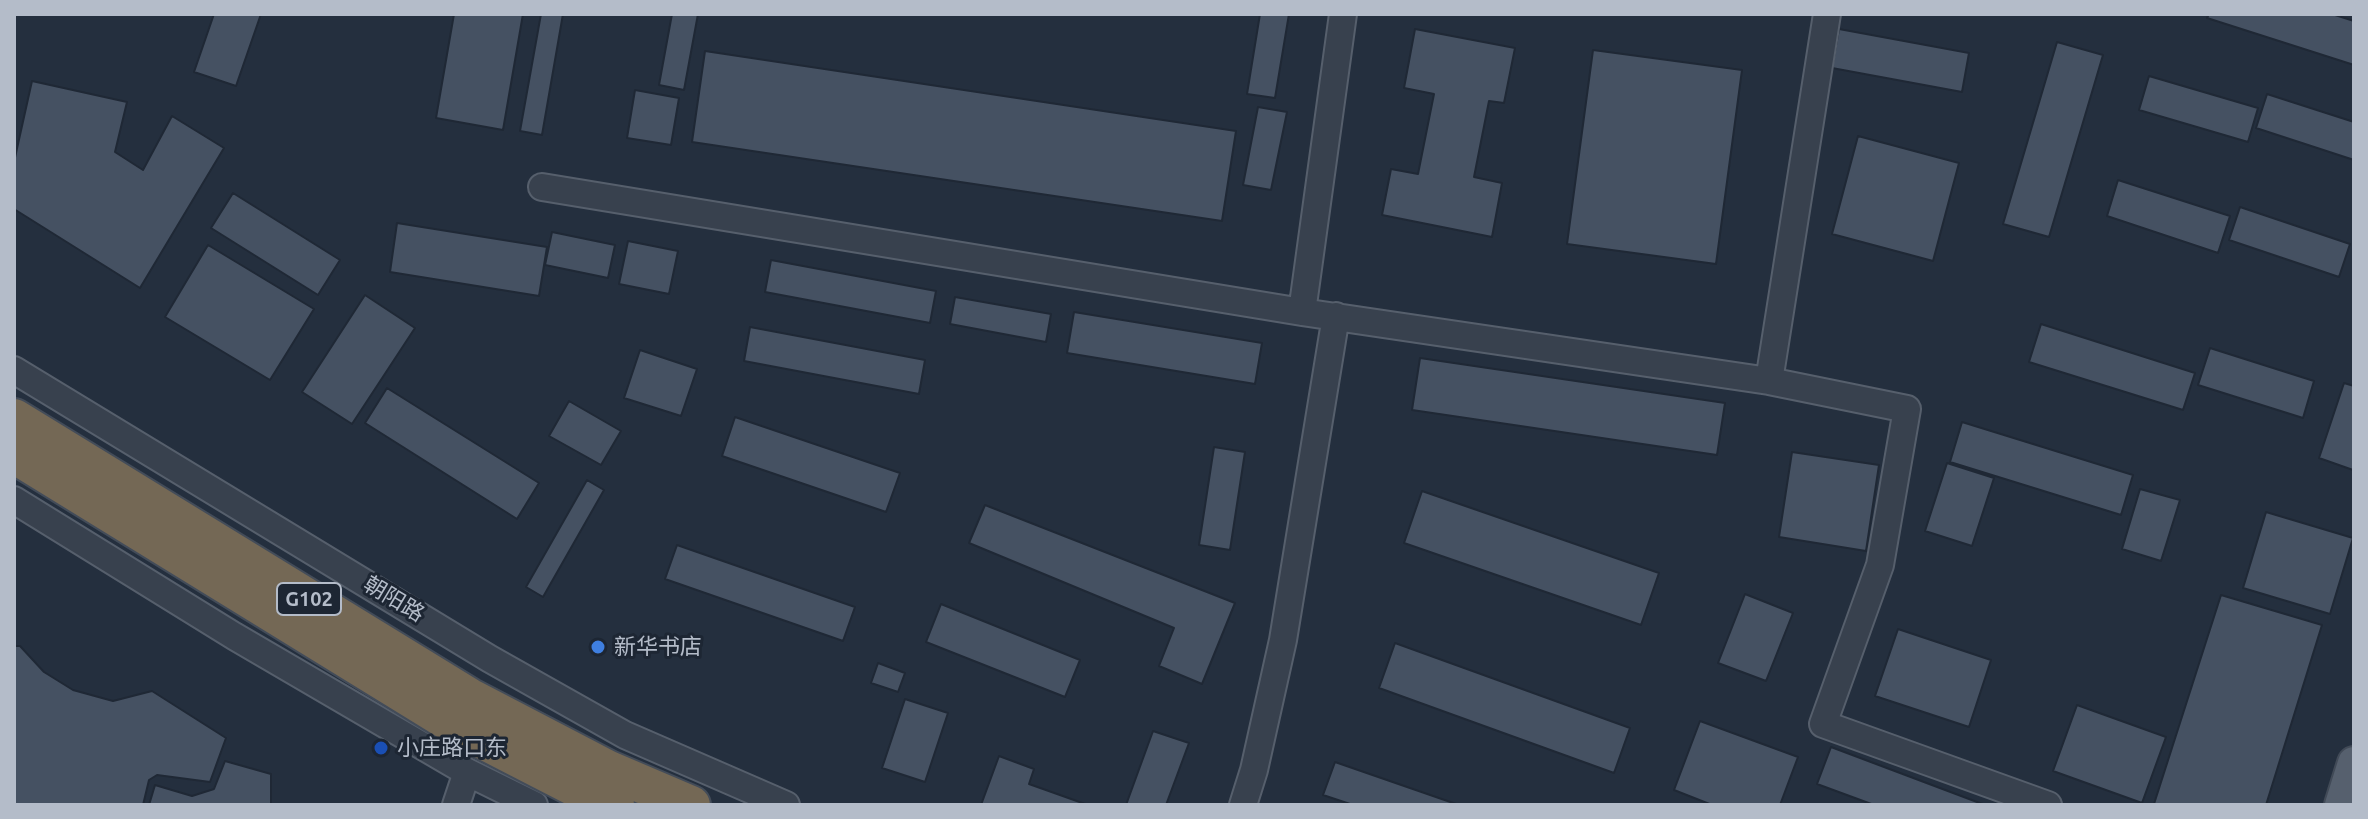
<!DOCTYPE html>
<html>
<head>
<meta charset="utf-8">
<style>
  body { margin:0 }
  #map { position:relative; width:2368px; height:819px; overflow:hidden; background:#242f3e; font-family:Ubuntu,sans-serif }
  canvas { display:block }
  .frame { position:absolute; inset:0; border:16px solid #b4bcc9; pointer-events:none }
</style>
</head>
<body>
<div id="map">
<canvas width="2368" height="819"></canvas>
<div class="frame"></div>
</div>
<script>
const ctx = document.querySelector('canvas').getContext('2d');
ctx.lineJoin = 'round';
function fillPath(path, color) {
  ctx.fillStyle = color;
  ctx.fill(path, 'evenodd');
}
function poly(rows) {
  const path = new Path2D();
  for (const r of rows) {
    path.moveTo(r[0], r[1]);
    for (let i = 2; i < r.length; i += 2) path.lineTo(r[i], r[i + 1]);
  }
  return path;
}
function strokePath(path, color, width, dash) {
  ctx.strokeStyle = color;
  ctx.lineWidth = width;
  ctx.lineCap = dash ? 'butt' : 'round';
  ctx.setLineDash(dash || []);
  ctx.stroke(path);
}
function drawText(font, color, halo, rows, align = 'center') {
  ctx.font = font + ' Ubuntu,"Noto Sans SC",sans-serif';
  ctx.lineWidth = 6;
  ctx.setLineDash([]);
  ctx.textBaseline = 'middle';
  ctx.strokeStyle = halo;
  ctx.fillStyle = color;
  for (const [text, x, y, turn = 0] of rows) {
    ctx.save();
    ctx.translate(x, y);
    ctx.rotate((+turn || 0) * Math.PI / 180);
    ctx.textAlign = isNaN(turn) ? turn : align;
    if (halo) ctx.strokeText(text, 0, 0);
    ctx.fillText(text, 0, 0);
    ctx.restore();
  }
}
const building = poly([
  [214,14,261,14,236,86,194,72,214,14],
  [454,14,523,14,503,130,436,118,454,14],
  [541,14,563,14,542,135,520,131,541,14],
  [672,14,698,14,684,90,659,85,672,14],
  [1260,14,1289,14,1275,98,1247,94,1260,14],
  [2209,14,2332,14,2354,21,2354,65,2207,18,2209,14],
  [1415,29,1515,48,1504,103,1489,101,1474,177,1502,183,1492,237,1382,215,1391,169,1418,174,1434,94,1404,88,1415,29],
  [1839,29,1969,53,1962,92,1832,68,1839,29],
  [2057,42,2103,55,2049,237,2003,224,2057,42],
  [1593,50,1742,70,1716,264,1567,244,1593,50],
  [705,51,1236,131,1222,221,692,142,705,51],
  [2149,76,2258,108,2248,142,2139,110,2149,76],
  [32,81,127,102,115,152,143,170,172,116,224,148,140,288,14,209,14,162,32,81],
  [635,90,679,98,671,145,627,138,635,90],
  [2267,94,2354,122,2354,160,2256,128,2267,94],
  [1258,107,1287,112,1271,190,1243,185,1258,107],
  [1858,136,1959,163,1933,261,1832,234,1858,136],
  [2118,180,2230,216,2218,253,2107,216,2118,180],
  [233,193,340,260,318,295,211,228,233,193],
  [2240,207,2350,244,2339,277,2229,240,2240,207],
  [397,223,547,247,539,296,390,272,397,223],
  [552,232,615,245,608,278,545,265,552,232],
  [628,241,678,251,669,294,619,284,628,241],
  [208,245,314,309,270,380,165,317,208,245],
  [771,260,936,291,930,323,765,292,771,260],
  [365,295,415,328,352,424,302,392,365,295],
  [955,297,1051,314,1046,342,950,324,955,297],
  [1074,312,1262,343,1255,384,1067,353,1074,312],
  [2041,324,2195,373,2183,410,2029,362,2041,324],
  [750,327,925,360,919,394,744,361,750,327],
  [2210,348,2314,381,2303,418,2198,385,2210,348],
  [640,350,697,369,681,416,624,398,640,350],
  [1420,358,1725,403,1717,455,1412,410,1420,358],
  [2344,383,2354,386,2353,470,2319,458,2344,383],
  [387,388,539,483,517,519,365,423,387,388],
  [569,401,621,431,601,465,549,436,569,401],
  [735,417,900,473,886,512,722,456,735,417],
  [1962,422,2133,475,2121,515,1950,462,1962,422],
  [1214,447,1245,452,1230,550,1199,545,1214,447],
  [1792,452,1879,465,1866,551,1779,537,1792,452],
  [1947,463,1994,478,1972,546,1925,531,1947,463],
  [587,480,604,490,543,597,526,587,587,480],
  [2140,489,2180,500,2161,561,2122,549,2140,489],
  [1422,491,1659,573,1641,625,1404,543,1422,491],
  [985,505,1235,603,1202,684,1159,666,1174,628,969,543,985,505],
  [2266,512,2353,538,2330,614,2243,588,2266,512],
  [677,545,855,607,843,641,665,579,677,545],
  [1745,594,1793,613,1766,681,1718,663,1745,594],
  [2221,595,2322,625,2266,805,2158,805,2154,804,2221,595],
  [941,604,1080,660,1065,697,926,642,941,604],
  [1898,629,1991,660,1969,727,1875,696,1898,629],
  [1395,643,1630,728,1614,773,1379,688,1395,643],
  [14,646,20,646,44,672,73,690,113,701,152,691,226,738,210,782,157,775,149,780,143,805,14,805,14,646],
  [878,663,905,673,898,692,871,683,878,663],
  [905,699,948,713,925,782,882,768,905,699],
  [2077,705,2166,737,2142,803,2053,771,2077,705],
  [1700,721,1798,757,1780,805,1712,805,1674,790,1700,721],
  [1153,731,1189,743,1166,805,1126,805,1153,731],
  [1831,747,1985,805,1874,805,1817,784,1831,747],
  [999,756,1034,769,1029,784,1088,805,981,805,999,756],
  [225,761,271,774,271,805,149,805,155,785,192,796,214,789,225,761],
  [1335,762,1459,805,1353,805,1323,795,1335,762]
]);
const minor = poly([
  [542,187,1302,312,1769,381,1827,14],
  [1302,312,1343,14],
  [14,370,490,659,625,735,786,805],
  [1769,381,1907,409,1880,565,1823,724,2048,805],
  [14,500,234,636,467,772,534,805],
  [456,805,467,772],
  [1243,805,1254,770,1283,640,1336,316]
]);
const major = poly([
  [2341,805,2354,763]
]);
const highway = poly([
  [14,418,469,697,609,770,691,805],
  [14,454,456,726,596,798,615,805]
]);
const markers = [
  [598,647,8,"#3f7fe0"],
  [381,748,8,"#1a4fb4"]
];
const shields = [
  [309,599,64]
];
const shieldNames = [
  ["G102",309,599]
];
const streetNames = [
  ["朝阳路",394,599,31]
];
const poiNames = [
  ["新华书店",614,647],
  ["小庄路口东",397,748]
];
fillPath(building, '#455162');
strokePath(building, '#1f2835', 2);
strokePath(minor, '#565f6c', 30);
strokePath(major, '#414a57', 36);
strokePath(highway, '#434c59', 42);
strokePath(minor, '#38414e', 26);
strokePath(major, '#56606e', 32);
strokePath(highway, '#746855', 38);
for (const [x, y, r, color] of markers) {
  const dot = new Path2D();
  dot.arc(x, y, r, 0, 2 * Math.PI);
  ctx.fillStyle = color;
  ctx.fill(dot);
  strokePath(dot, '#1d2633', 3);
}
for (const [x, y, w] of shields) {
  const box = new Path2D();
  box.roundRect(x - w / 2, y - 16, w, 32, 6);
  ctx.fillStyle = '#1d2633';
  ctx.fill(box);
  strokePath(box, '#b4bcc9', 2);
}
drawText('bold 20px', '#b4bcc9', null, shieldNames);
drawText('22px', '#b4bcc9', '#1d2633', streetNames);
drawText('22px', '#b4bcc9', '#1d2633', poiNames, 'left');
</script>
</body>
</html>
